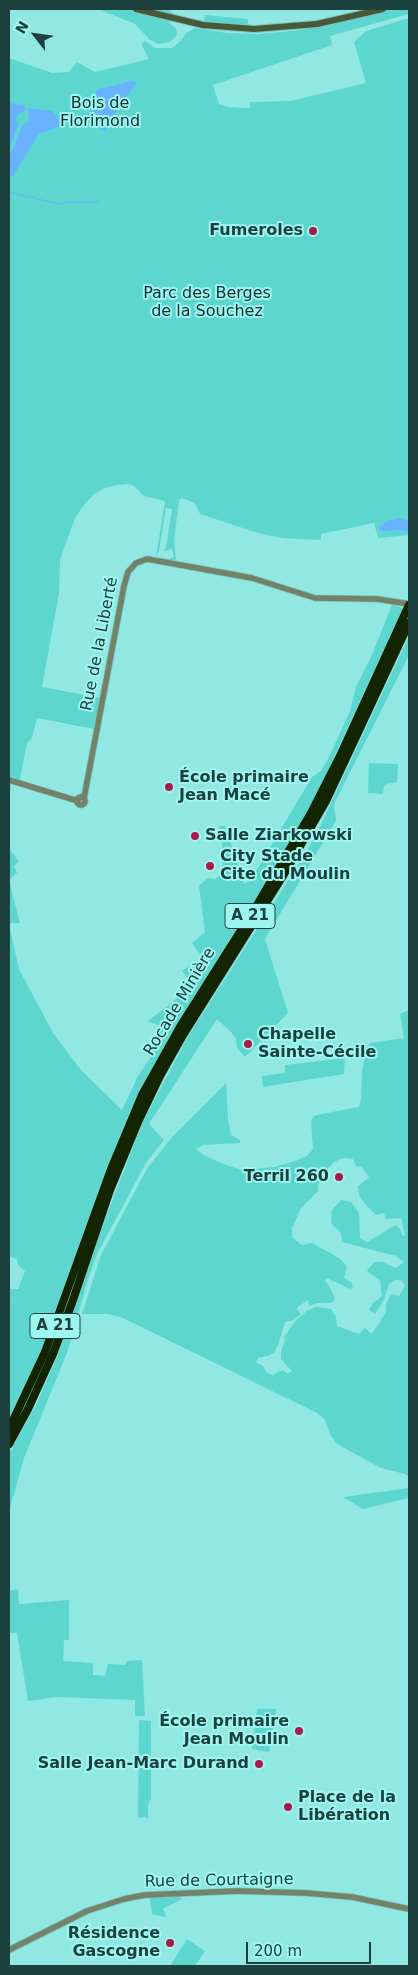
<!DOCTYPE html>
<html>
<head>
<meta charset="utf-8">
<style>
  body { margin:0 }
  #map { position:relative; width:418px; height:1975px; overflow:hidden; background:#91e8e3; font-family:"DejaVu Sans",sans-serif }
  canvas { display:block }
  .frame { position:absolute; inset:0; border:10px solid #1b403e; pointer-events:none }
  .north { position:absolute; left:10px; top:10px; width:50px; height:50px; -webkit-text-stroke:4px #9ef6f0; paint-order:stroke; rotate:300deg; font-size:14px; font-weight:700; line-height:20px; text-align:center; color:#1b403e }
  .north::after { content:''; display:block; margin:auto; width:18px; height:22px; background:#1b403e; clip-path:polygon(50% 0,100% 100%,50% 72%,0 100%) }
  .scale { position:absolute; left:246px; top:1942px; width:125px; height:22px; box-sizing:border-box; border:2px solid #1b403e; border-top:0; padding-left:6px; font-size:15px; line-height:18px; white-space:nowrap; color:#1b403e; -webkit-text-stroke:4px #9ef6f0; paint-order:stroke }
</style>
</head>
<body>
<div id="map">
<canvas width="418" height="1975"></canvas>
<div class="frame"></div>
<div class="north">N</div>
<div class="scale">200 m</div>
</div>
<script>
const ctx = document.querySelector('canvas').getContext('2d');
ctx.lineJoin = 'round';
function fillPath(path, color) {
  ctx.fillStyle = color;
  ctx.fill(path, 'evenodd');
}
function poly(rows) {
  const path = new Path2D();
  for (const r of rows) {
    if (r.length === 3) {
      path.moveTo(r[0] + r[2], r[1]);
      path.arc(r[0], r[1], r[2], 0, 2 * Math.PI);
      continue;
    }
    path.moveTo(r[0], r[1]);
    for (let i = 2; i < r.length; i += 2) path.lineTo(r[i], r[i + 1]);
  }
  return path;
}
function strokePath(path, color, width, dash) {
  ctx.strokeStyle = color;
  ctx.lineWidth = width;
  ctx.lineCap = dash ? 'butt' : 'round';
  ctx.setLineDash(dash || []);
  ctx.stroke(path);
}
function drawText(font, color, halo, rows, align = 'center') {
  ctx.font = font + ' "DejaVu Sans",sans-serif';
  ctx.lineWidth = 4;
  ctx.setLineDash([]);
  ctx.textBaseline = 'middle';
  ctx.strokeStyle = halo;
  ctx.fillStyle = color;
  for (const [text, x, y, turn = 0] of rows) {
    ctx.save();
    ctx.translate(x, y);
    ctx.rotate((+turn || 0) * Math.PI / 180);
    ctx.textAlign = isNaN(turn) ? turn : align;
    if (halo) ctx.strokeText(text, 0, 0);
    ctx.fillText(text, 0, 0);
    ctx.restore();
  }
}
const green = poly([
  [98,9,164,9,172,11,169,23,176,28,177,35,170,42,158,44,150,40,135,24],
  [393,9,409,9,409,14,330,36,332,45,213,85,219,104,228,107,243,108,250,108,250,102,291,101,366,83,354,42,366,31,409,18,409,535,378,538,374,523,321,534,321,540,282,538,258,533,200,514,195,503,182,498,179,500,174,540,176,561,166,560,174,557,172,549,163,551,166,547,172,509,166,508,159,551,156,557,165,501,144,496,134,486,128,484,117,485,105,488,94,494,83,506,75,518,60,560,59,593,42,687,101,698,94,729,37,718,32,738,27,743,20,780,12,778,9,800,9,58,52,73,69,72,77,62,95,72,149,59,141,44,145,41,155,48,172,48,181,41,186,33,195,28,227,33,259,34,292,31,318,27],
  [205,15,248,19,248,25,204,22],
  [392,605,403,608,317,794,274,869,171,1033,129,1114,106,1169,42,1348,9,1418,9,1304,11,1302,9,1300,9,1289,18,1289,25,1271,18,1265,17,1259,9,1256,9,924,19,969,53,1033,81,1070,122,1110,138,1076,150,1058,162,1027,148,1021,175,1000,189,980,182,971,192,964,195,966,202,958,192,943,205,932,199,886,208,878,215,879,222,873,223,852,219,826,225,826,244,884,250,881,312,777,321,771,329,757,350,711,356,687,371,657],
  [409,636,409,655,334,804,336,821,265,939,288,1013,245,1057,237,1048,236,1039,231,1032,217,1019,149,1124,164,1140,146,1163,97,1254,87,1283,67,1353,24,1458,9,1512,9,1454,36,1405,58,1355,103,1225,142,1124,187,1038,302,859,316,835],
  [369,763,398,764,397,782,387,784,384,787,383,794,368,793],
  [9,849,19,861,14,866,17,873,9,880,20,923,9,923],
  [409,1010,409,1477,405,1474,381,1468,337,1444,331,1436,325,1420,317,1413,123,1318,108,1314,82,1314,101,1255,148,1167,174,1135,226,1083,228,1119,231,1135,240,1140,240,1143,204,1145,196,1149,205,1156,221,1163,241,1170,275,1167,295,1161,307,1156,313,1149,311,1121,313,1117,316,1115,359,1107,361,1100,362,1072,366,1049,370,1043,404,1038,400,1014],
  [343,1158,353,1159,356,1166,362,1167,369,1177,358,1186,359,1195,366,1205,376,1215,384,1213,386,1219,401,1218,405,1235,403,1236,400,1229,396,1225,367,1242,360,1238,359,1213,351,1202,341,1200,332,1210,331,1223,341,1233,342,1242,396,1256,404,1262,396,1268,382,1262,374,1262,367,1271,380,1280,382,1296,373,1303,369,1310,375,1314,384,1300,389,1284,395,1280,401,1280,405,1286,399,1296,391,1294,386,1304,386,1312,372,1334,365,1328,359,1334,337,1326,336,1317,331,1309,316,1307,307,1311,295,1321,284,1337,285,1341,281,1351,281,1359,292,1371,288,1374,282,1370,273,1375,267,1373,263,1366,256,1362,258,1358,268,1356,274,1353,278,1345,285,1322,294,1320,301,1314,296,1308,308,1300,309,1306,317,1303,331,1303,335,1299,330,1287,325,1281,327,1278,350,1289,353,1287,351,1282,344,1278,347,1266,339,1258,312,1243,302,1245,293,1238,292,1233,292,1228,301,1208,318,1191,318,1184,324,1178,328,1168,334,1162],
  [345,1058,344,1074,263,1087,262,1076,285,1073,285,1065],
  [409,1488,409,1498,363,1509,343,1497],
  [18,1589,19,1604,69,1600,69,1640,64,1640,63,1661,93,1663,93,1675,105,1676,108,1664,125,1665,127,1661,142,1660,145,1716,135,1716,135,1700,57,1697,28,1701,17,1633,9,1633,9,1591],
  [257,1709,276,1709,269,1752,252,1749],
  [139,1720,151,1721,151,1800,149,1801,148,1808,148,1819,146,1817,138,1818],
  [179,1897,182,1899,163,1909,166,1916,164,1917,152,1914,150,1898],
  [187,1939,205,1951,195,1966,170,1966]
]);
const water = poly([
  [131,81,137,83,119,107,105,131,99,127,100,121,90,106,97,90],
  [9,103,24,105,25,107,24,112,20,113,17,116,16,121,19,124,9,149],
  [28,108,52,111,61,120,58,127,39,134,13,176,9,176,9,154,14,147,22,125,29,122],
  [399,518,409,521,409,532,400,530,380,531,379,527,388,521]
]);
const stream = poly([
  [9,181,10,182],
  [14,183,17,185],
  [9,192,59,204,70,202,99,202]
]);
const tertiary = poly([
  [9,780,78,801],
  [81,801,4],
  [84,798,124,586,128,572,136,563,147,559,153,560,252,578,315,598,377,599,409,604],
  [9,1950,87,1911,124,1899,145,1895,238,1891,306,1893,352,1897,409,1909]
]);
const secondary = poly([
  [136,9,203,25,254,29,317,24,383,9]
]);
const motorway = poly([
  [9,1429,45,1352,111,1169,142,1095,180,1027,257,905,311,813,341,754,409,605],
  [9,1444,28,1409,53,1354,73,1300,110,1190,138,1122,160,1076,183,1035,284,874,326,801,409,623]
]);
const markers = [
  [313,231,5,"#ad1946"],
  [169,787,5,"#ad1946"],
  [195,836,5,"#ad1946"],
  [210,866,5,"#ad1946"],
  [248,1044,5,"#ad1946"],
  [339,1177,5,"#ad1946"],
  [299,1731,5,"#ad1946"],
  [259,1764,5,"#ad1946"],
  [288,1807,5,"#ad1946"],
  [170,1943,5,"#ad1946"]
];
const shields = [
  [250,916,50],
  [55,1326,50]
];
const shieldNames = [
  ["A 21",250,916],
  ["A 21",55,1326]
];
const parkNames = [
  ["Bois de",100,104],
  ["Florimond",100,122],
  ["Parc des Berges",207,294],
  ["de la Souchez",207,312]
];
const poiNames = [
  ["Fumeroles",303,231],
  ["École primaire",179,778,"left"],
  ["Jean Macé",179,796,"left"],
  ["Salle Ziarkowski",205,836,"left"],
  ["City Stade",220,857,"left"],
  ["Cite du Moulin",220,875,"left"],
  ["Chapelle",258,1035,"left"],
  ["Sainte-Cécile",258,1053,"left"],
  ["Terril 260",329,1177],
  ["École primaire",289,1722],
  ["Jean Moulin",289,1740],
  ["Salle Jean-Marc Durand",249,1764],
  ["Place de la",298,1798,"left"],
  ["Libération",298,1816,"left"],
  ["Résidence",160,1934],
  ["Gascogne",160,1952]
];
const streetNames = [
  ["Rue de la Liberté",100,644,-79],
  ["Rocade Minière",180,1002,-59],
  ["Rue de Courtaigne",219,1881,-1]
];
fillPath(green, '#5dd6d0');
fillPath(water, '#68b2ff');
strokePath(stream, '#68b2ff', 1);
strokePath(tertiary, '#77c3bf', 7);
strokePath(secondary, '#77c3bf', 8);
strokePath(motorway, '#77c3bf', 9);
strokePath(tertiary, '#75826a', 5.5);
strokePath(secondary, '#485937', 6);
strokePath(motorway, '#132400', 8);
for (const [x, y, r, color] of markers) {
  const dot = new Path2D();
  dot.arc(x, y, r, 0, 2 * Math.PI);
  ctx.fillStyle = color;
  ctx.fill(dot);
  strokePath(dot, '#9ef6f0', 2);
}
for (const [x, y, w] of shields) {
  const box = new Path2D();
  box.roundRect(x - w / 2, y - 12.5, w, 25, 4);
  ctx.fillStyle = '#9ef6f0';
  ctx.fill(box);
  strokePath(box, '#1b403e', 1);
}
drawText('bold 15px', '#1b403e', null, shieldNames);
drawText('16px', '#0e302f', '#9ef6f0', parkNames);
drawText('bold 16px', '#1b403e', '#9ef6f0', poiNames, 'right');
drawText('16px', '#1b403e', '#9ef6f0', streetNames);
</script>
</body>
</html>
